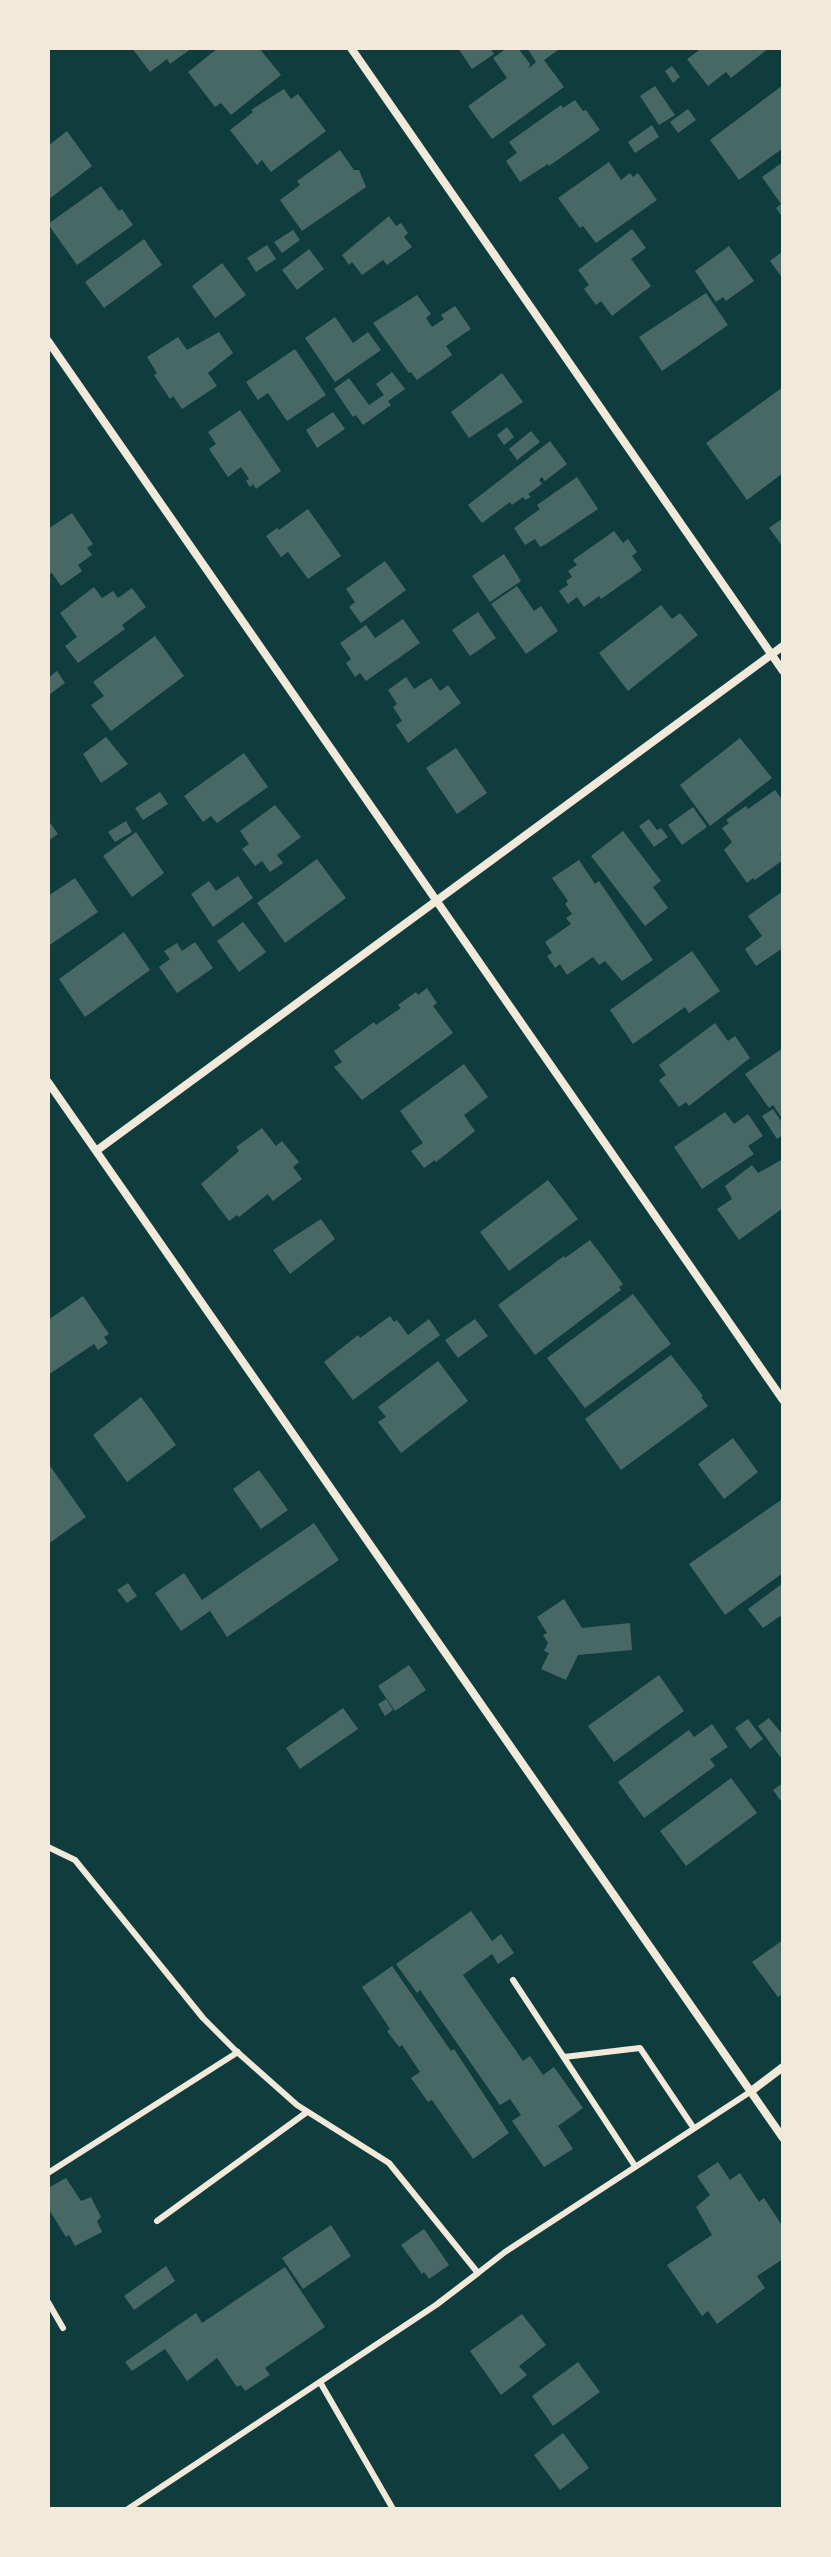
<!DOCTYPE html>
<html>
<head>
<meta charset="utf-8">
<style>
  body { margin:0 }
  #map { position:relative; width:831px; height:2557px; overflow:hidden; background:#0f3d3e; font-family:Rubik,sans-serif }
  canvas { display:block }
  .frame { position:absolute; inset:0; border:50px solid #f1e9da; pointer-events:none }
</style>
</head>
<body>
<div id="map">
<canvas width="831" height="2557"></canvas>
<div class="frame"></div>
</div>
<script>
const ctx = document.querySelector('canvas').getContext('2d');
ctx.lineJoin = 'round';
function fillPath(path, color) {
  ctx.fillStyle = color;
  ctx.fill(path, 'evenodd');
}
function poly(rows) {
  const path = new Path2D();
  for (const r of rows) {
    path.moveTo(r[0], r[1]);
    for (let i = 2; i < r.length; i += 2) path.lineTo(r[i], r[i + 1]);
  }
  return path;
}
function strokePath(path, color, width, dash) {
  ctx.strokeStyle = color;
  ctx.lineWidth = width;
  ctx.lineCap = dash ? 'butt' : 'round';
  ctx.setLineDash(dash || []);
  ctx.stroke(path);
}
const building = poly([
  [132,48,192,48,170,64,167,59,150,72],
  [218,48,259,48,281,75,231,115,221,103,215,107,188,72],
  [458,48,490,48,494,54,472,69],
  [507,48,518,48,530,64,529,68,536,62,527,48,561,48,544,60,564,87,492,139,468,106,507,78,493,58],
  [702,48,769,48,731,78,726,72,708,86,687,59],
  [672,66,680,77,673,83,665,71],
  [783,85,783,148,739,180,710,140],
  [655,86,675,115,659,125,640,96],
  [284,89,291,99,298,94,326,131,271,172,262,160,257,165,230,130,253,112,251,110],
  [575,100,583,111,586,110,600,130,549,166,548,164,520,182,506,161,517,153,509,142,561,105,563,108],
  [688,109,696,120,678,133,670,122],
  [652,125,659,137,635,153,628,142],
  [67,131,92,166,48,200,48,146],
  [340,150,354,170,359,170,366,187,302,231,280,200,300,185,297,181],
  [609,162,621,180,630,173,633,177,638,173,657,200,596,243,583,226,580,228,558,198],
  [783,162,783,218,776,208,781,204,762,177],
  [101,186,119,211,122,209,133,225,77,265,48,224],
  [389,216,396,226,401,223,408,233,404,237,412,247,387,265,383,260,362,275,352,262,349,265,342,255],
  [632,229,646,248,631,259,651,286,612,316,601,301,596,305,584,289,589,285,578,270],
  [293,230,300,240,282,253,274,242],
  [144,239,162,265,104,308,85,282],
  [267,245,276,259,256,272,247,258],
  [729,246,754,281,726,301,723,297,716,302,695,271],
  [309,249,324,269,297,290,282,270],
  [783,251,783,279,770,261],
  [222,263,246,295,215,318,192,286],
  [706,293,728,325,662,371,639,337],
  [417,295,431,314,426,318,432,327,444,319,441,315,455,306,471,329,446,346,452,355,417,380,411,372,409,373,373,323],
  [335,317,353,343,368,332,381,350,335,382,305,338],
  [219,332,233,353,208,373,217,386,182,409,173,396,170,399,154,375,157,373,147,357,178,337,187,350],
  [295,349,326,395,287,421,268,393,258,400,246,382],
  [392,372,405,389,388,401,391,405,363,425,356,415,353,417,334,389,349,378,369,405,384,395,376,384],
  [502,373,523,402,469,438,451,412],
  [783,387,783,473,747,500,706,443],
  [240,410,281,471,256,489,253,484,250,487,246,481,249,479,241,467,228,477,209,449,216,444,208,432],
  [333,412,345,429,317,448,306,430],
  [507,427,514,437,504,445,497,435],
  [531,431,540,442,517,460,509,449],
  [550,441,567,464,545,481,542,477,539,480,542,484,528,494,531,497,525,500,523,497,512,505,510,502,482,523,468,505],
  [577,477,598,509,546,544,540,547,535,539,525,545,514,528,540,509,537,505],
  [308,509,341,556,308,579,288,552,281,557,266,536,277,528,279,530],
  [72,513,93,544,87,548,92,555,78,565,82,571,61,586,52,573,48,575,48,529],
  [783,518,783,547,769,528],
  [614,531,623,543,628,539,637,552,632,556,642,570,601,599,599,596,584,607,577,597,568,604,559,591,568,585,566,581,572,577,568,571,577,565,573,560],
  [504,554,521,581,490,602,472,576],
  [385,561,406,590,361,623,349,607,355,602,346,589],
  [517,586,534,611,541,606,558,631,526,654,491,604],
  [94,587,102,598,113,591,118,598,132,588,146,607,122,625,125,629,78,663,65,646,77,637,60,613],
  [661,605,672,619,680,613,698,635,628,691,599,653],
  [478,612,496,638,470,656,452,630],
  [403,619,420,643,366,681,360,673,355,677,346,663,351,659,340,643,366,625,375,638],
  [155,636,184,676,111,731,91,705,104,696,93,682],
  [57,671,65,683,50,694,48,678],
  [406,677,414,689,431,678,440,691,448,685,461,703,408,743,396,725,402,721,393,707,397,704,388,690],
  [106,737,128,764,101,783,83,754],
  [740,738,772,778,710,826,680,785],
  [456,748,487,793,457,814,426,768],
  [244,753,268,787,217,823,211,816,203,822,184,796],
  [775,790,783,801,783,852,780,854,783,860,755,880,753,878,747,883,724,850,732,842,722,828,729,823,726,820,746,806,748,809],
  [160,792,168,804,143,820,135,808],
  [275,805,301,837,277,855,283,863,270,872,262,861,255,866,242,849,249,844,240,831],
  [693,807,707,827,682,845,668,825],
  [649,819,657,830,661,828,668,837,654,847,639,826],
  [48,820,58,834,48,841],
  [126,821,132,832,115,842,108,832],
  [623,831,661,881,653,887,668,908,645,926,591,856],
  [136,832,164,873,132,897,103,856],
  [317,859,346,898,285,943,257,903],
  [579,860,595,884,599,881,653,960,622,981,605,961,599,965,593,957,567,975,560,964,555,968,547,956,552,953,545,942,571,924,566,918,572,914,565,904,568,901,552,878],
  [238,876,253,898,213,927,191,894,209,881,216,891],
  [75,878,98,912,48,946,48,896],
  [783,891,783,948,756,966,745,949,762,936,748,916],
  [243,922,266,952,239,972,217,941],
  [124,932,150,970,85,1017,59,979],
  [195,942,213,968,177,993,159,967,170,959,164,951,177,943,182,951],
  [692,951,720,991,689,1013,685,1007,633,1044,610,1010],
  [427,988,437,1003,433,1006,453,1033,362,1100,334,1067,342,1062,334,1051,374,1022,376,1025,401,1008,398,1005,416,992,418,995],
  [715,1023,728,1041,735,1036,750,1058,689,1106,686,1102,679,1107,659,1080,666,1075,659,1065],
  [783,1048,783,1120,773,1105,769,1108,745,1074],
  [464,1064,488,1097,464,1115,475,1131,436,1162,435,1160,424,1168,411,1151,423,1143,400,1111],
  [773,1109,783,1124,783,1135,777,1139,762,1116],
  [725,1112,734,1124,748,1114,763,1136,748,1146,754,1154,702,1189,674,1147],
  [262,1128,276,1146,282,1141,299,1162,293,1167,302,1179,273,1201,268,1194,239,1217,237,1215,229,1221,201,1184,239,1151,236,1147],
  [783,1159,783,1208,739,1240,717,1209,732,1199,725,1186,752,1165,758,1173],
  [548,1180,578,1219,509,1271,480,1232],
  [321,1219,335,1239,290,1274,273,1250],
  [590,1240,623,1284,619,1287,621,1290,535,1355,498,1305,564,1256,565,1258],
  [633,1294,671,1344,585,1408,547,1358],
  [83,1296,109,1334,104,1337,108,1343,98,1350,94,1344,48,1375,48,1320],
  [390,1316,394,1322,397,1320,408,1335,429,1319,440,1335,353,1400,324,1362,358,1335,360,1338],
  [475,1319,488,1336,458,1358,445,1340],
  [671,1355,703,1396,701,1397,708,1406,621,1470,585,1419],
  [438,1361,468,1401,401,1453,378,1422,386,1417,378,1407],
  [141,1397,176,1445,127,1482,93,1435],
  [733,1438,758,1472,724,1499,698,1464],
  [48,1463,86,1517,48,1544],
  [259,1470,288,1510,261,1529,233,1489],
  [781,1500,783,1503,783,1573,725,1615,689,1564],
  [314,1523,339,1560,227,1637,210,1611,181,1631,155,1593,184,1573,202,1600],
  [128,1583,137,1596,127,1603,117,1590],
  [783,1583,783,1620,780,1616,763,1628,748,1609],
  [564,1599,582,1628,630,1623,632,1650,578,1655,566,1680,541,1669,549,1653,544,1651,548,1643,543,1635,547,1633,537,1617],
  [409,1665,426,1690,395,1711,378,1686],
  [659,1675,684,1711,614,1762,588,1726],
  [386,1699,393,1710,385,1716,378,1704],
  [343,1708,358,1729,300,1769,286,1748],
  [769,1718,783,1735,783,1755,780,1757,758,1726],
  [748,1719,763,1739,750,1749,735,1728],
  [712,1724,728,1747,710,1759,715,1766,644,1818,618,1782,689,1730,694,1737],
  [731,1778,757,1813,686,1866,660,1831],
  [783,1783,783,1804,773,1790],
  [471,1911,492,1941,501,1934,514,1953,498,1964,492,1954,463,1975,523,2061,530,2056,543,2075,554,2067,583,2108,558,2126,573,2149,544,2167,512,2121,521,2115,510,2099,500,2105,420,1990,417,1993,396,1964],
  [783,1940,783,1994,778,1997,752,1962],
  [392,1966,451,2051,454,2049,509,2133,473,2159,432,2100,428,2102,411,2078,420,2072,402,2045,399,2047,387,2031,390,2029,362,1987],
  [718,2162,730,2180,740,2173,759,2202,764,2198,783,2227,783,2259,757,2276,765,2288,717,2324,708,2311,702,2316,667,2265,712,2235,696,2207,710,2195,697,2176],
  [66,2178,81,2201,91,2197,101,2217,97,2221,102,2232,75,2246,69,2235,66,2237,48,2208,48,2188],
  [331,2225,351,2256,303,2289,282,2258],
  [424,2229,449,2265,429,2279,424,2272,422,2274,401,2245],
  [166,2266,175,2281,134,2310,124,2296],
  [285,2267,325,2327,265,2368,270,2375,245,2391,241,2385,237,2387,217,2358,187,2381,165,2349,132,2371,125,2362,196,2313,202,2323],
  [522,2314,546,2345,519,2366,527,2375,501,2395,470,2351],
  [578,2362,600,2392,553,2426,532,2396],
  [563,2433,589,2468,560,2490,534,2455]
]);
const service = poly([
  [48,1847,75,1860,203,2018,235,2050,297,2105,389,2163,478,2273,505,2252,750,2092],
  [513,1980,635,2166],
  [564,2057,640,2048,693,2127],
  [48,2173,238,2052],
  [157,2221,307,2112],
  [48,2302,63,2328],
  [320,2382,393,2509],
  [128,2509,436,2305,478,2273]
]);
const minor = poly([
  [351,48,783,671],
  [48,341,783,1400],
  [48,1082,783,2138],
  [96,1151,783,646],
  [750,2092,783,2067]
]);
fillPath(building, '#486865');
strokePath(service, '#f1e9da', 6);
strokePath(minor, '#f1e9da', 8);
</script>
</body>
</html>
